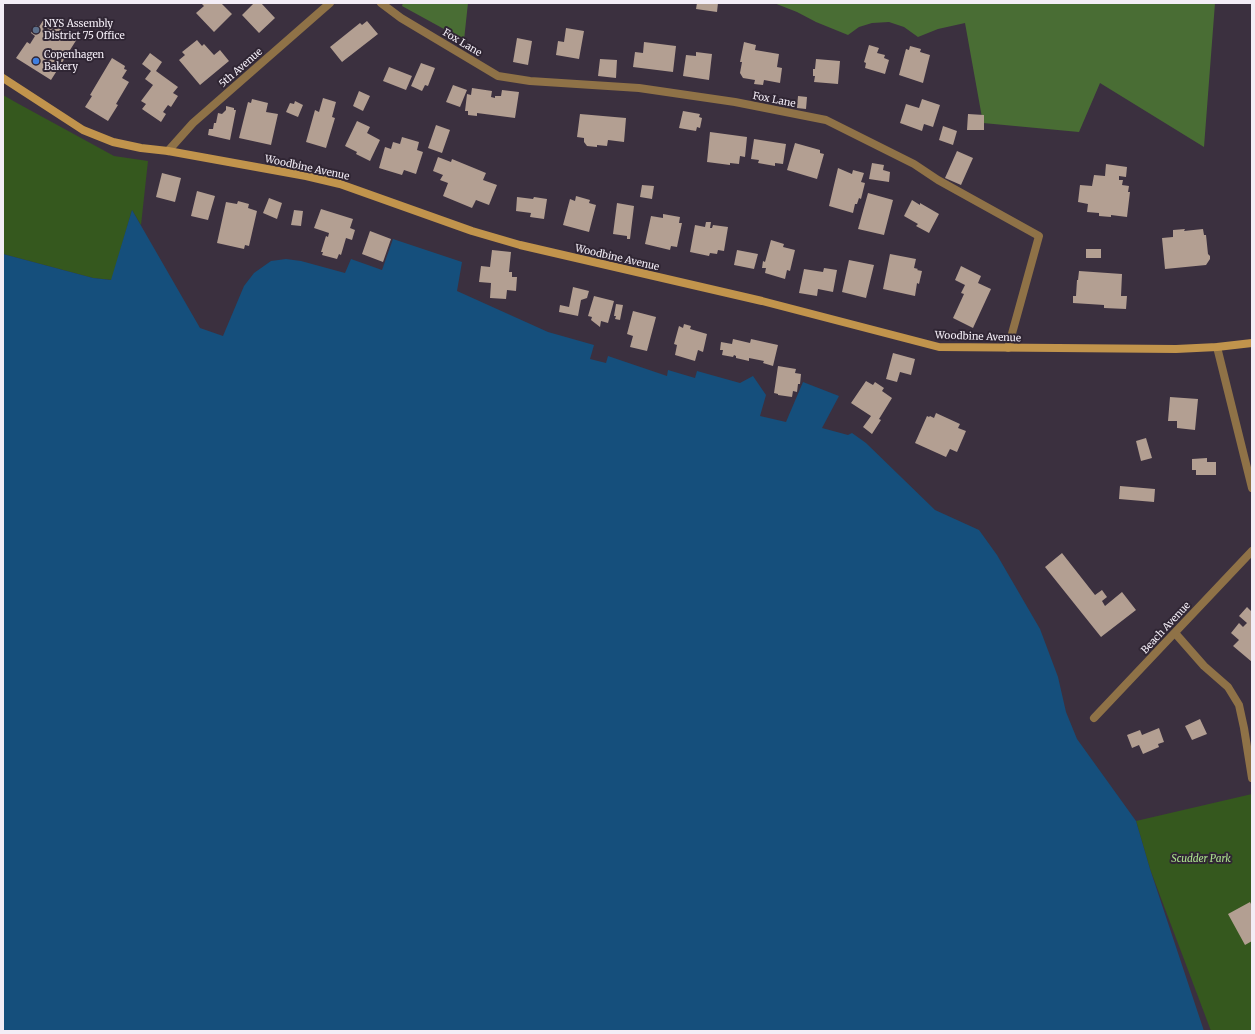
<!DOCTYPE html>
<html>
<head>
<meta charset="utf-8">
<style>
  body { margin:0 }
  #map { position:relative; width:1255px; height:1034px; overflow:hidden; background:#3b303f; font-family:Merriweather,serif }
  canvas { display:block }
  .frame { position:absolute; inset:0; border:4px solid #f3edf6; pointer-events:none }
</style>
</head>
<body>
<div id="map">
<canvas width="1255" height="1034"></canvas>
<div class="frame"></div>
</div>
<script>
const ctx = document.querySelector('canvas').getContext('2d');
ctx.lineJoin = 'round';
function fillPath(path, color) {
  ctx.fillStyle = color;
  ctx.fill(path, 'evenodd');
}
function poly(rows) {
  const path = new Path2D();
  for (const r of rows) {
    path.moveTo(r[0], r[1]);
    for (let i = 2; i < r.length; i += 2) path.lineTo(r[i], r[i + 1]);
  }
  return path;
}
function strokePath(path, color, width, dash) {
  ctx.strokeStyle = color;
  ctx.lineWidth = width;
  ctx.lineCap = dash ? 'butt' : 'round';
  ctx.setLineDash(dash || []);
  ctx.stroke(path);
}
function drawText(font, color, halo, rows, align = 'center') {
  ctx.font = font + ' Merriweather,serif';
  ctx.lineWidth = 4;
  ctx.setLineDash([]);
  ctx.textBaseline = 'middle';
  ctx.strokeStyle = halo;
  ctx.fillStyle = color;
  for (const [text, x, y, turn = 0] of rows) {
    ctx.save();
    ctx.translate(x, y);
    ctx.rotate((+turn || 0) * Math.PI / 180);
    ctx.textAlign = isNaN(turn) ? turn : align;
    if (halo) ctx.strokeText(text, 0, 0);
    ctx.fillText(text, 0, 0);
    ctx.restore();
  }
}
const green = poly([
  [3,95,17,103,114,156,148,161,141,225,132,210,112,280,93,278,3,254],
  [1252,794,1252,1031,1211,1031,1150,869,1136,821]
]);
const forest = poly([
  [403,3,468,3,464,40,402,6],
  [774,3,1215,3,1204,147,1100,83,1079,132,983,123,965,23,938,29,918,37,904,27,889,22,872,23,859,27,848,35,816,22,797,12]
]);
const water = poly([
  [132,210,200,328,223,336,244,286,254,273,271,261,286,259,301,261,345,273,351,259,382,270,393,239,462,262,457,291,548,332,594,345,590,359,606,363,608,356,667,376,668,370,695,378,697,371,740,383,753,376,766,395,760,416,786,422,803,382,839,396,822,428,848,435,852,433,866,443,935,510,979,530,997,555,1040,629,1058,677,1066,712,1077,739,1136,821,1150,869,1204,1031,3,1031,3,254,93,278,111,280]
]);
const building = poly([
  [201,3,221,3,232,14,214,32,196,13,204,6],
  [254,3,261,3,275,18,259,33,242,15],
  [697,3,718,3,717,12,696,9],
  [44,19,77,39,51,80,16,58,27,42,30,44,35,36,31,33,36,25,39,27],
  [367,21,378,34,342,62,330,47,360,23,362,25],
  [566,28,584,31,579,59,556,55,558,41,564,42],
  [517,38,532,41,528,65,513,62],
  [197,40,202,46,204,44,214,55,220,50,229,61,200,85,179,60,185,55,182,52],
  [644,42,676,46,673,72,633,67,635,52,643,53],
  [744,42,756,45,755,50,779,54,777,67,782,68,780,83,764,80,763,85,754,84,755,80,743,78,740,73,742,62,740,62],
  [869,45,879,48,877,53,885,55,884,58,889,60,885,74,865,68,866,63,864,62],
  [910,46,921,49,920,52,930,55,923,83,899,75,906,49,909,50],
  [696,52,712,54,709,80,683,76,686,55,696,56],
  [150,53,162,62,156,71,178,87,173,93,178,96,171,107,168,105,163,112,166,114,161,122,142,109,146,104,141,101,153,85,145,79,151,71,142,64],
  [112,58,125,66,124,69,127,70,122,78,129,82,116,104,118,105,108,121,85,107,92,96,90,95],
  [600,59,617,60,616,78,598,76],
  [816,59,840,61,838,84,814,82,815,76,813,76,813,69,815,69],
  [421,63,435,68,428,86,425,85,422,91,411,86],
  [389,67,412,76,406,90,383,81],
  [453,85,467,90,460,107,446,102],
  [472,88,492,91,491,97,495,98,495,96,501,96,502,90,519,92,515,118,477,113,477,116,468,115,468,111,465,111,467,94,471,95],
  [359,91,370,96,363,111,353,106],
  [798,96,807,97,806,109,797,108],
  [323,98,336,102,332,117,335,118,326,148,306,142,315,110,319,112],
  [252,99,268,103,266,112,278,114,271,145,239,138,248,102,251,103],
  [922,99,940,105,933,127,924,124,922,131,900,123,906,104,919,108],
  [295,101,303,105,298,117,286,112,290,103,294,104],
  [226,106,234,108,234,110,236,110,230,140,208,135,209,129,213,129,214,123,216,123,218,113,222,114,226,110],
  [683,111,700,114,699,117,702,118,700,128,697,127,696,131,679,128],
  [580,114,626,118,624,142,608,140,607,146,597,145,597,147,587,146,584,142,584,138,577,137],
  [968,114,984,115,984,130,967,130],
  [357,121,370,127,367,133,380,140,370,161,356,154,357,152,345,146],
  [436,125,450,130,442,153,428,148],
  [943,126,957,131,953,145,939,140],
  [710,132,747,137,745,157,740,156,739,164,730,163,730,165,707,162],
  [402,137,419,142,417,150,423,152,416,174,404,170,402,175,379,168,385,147,391,149,393,142,400,144],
  [754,139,786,144,783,164,775,163,775,166,758,163,759,160,751,159],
  [795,143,820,150,820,153,824,154,817,179,787,170],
  [957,151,973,158,961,185,945,178],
  [438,157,451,162,452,159,486,173,483,180,497,185,489,205,476,200,472,208,443,196,448,183,440,180,443,175,433,171],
  [872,163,884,165,883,170,890,172,889,182,869,179],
  [1106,164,1127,167,1126,177,1119,176,1119,180,1123,180,1122,185,1129,186,1128,192,1130,192,1127,217,1111,215,1111,217,1099,216,1099,213,1087,212,1088,204,1078,202,1080,185,1092,186,1094,175,1105,176],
  [838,168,852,174,853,170,864,173,861,182,865,183,861,199,859,198,857,204,855,204,853,213,829,206],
  [162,173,181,178,175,202,156,197],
  [642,185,654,186,652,199,640,197],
  [197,191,215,196,208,220,191,216],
  [868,193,893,200,884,235,858,229],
  [576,196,590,200,589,203,596,205,589,232,563,225,570,199,575,201],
  [517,197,533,199,534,197,547,199,544,219,530,217,531,213,516,211],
  [269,198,282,203,277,219,263,213],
  [912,200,920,205,920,203,939,214,929,233,916,226,918,224,904,216],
  [238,201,249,204,248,208,257,211,249,246,245,245,244,249,217,243,226,202,237,204],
  [617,203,634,206,630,239,627,239,627,236,613,234],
  [321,209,353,219,350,228,355,230,352,240,346,238,341,255,339,254,337,259,322,255,323,252,321,252,326,236,328,237,329,233,314,228],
  [294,210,303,211,301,226,291,225],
  [663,214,680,217,679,223,682,223,677,247,671,246,670,250,645,244,651,216,663,218],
  [706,222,711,222,710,228,712,228,713,225,728,227,724,251,718,250,717,254,710,253,709,256,690,252,695,225,705,227],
  [1185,229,1184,231,1203,229,1204,235,1206,235,1208,254,1210,256,1210,259,1206,265,1165,269,1162,238,1173,237,1173,230],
  [370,231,391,239,383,262,362,254],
  [771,240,784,244,783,247,795,250,790,271,787,270,785,279,765,273,766,268,762,268,763,261,765,262],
  [1086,249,1101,249,1101,258,1086,258],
  [492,250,511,252,509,272,512,272,512,277,517,277,516,291,507,290,506,299,490,298,491,283,479,282,481,266,490,267],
  [737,250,758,254,754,269,734,265],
  [890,254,916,259,914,268,918,269,917,270,922,271,919,284,917,283,915,296,883,289],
  [849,260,874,265,866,298,842,292],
  [961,266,981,276,978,283,991,289,973,328,953,318,964,294,961,293,965,285,955,280],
  [824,268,837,270,833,292,818,289,817,296,799,293,804,269,823,272],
  [1079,271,1122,274,1121,296,1127,296,1126,309,1104,308,1104,305,1073,303,1073,296,1076,296,1077,280,1078,280],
  [573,287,589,291,587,298,581,300,578,316,559,312,560,305,569,307],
  [594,296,614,301,608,323,601,321,600,327,591,320,592,317,588,316],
  [616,304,623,305,620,320,615,319,616,316,614,316],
  [633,311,656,317,647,351,630,347,633,336,627,334],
  [684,324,691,326,690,329,707,334,703,352,698,350,695,361,675,355,677,345,674,344,679,326,683,328],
  [733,339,750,343,751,339,778,345,773,366,763,363,764,361,749,358,749,361,736,358,736,356,734,355,733,357,722,355,723,350,720,350,721,342,732,344],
  [893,353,915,359,911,375,900,372,897,382,886,379],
  [778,366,796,369,795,373,801,374,800,384,798,384,797,392,793,391,792,397,778,395,778,394,774,393],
  [866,381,873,385,875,382,884,388,882,391,892,398,879,419,881,420,872,434,863,427,871,416,851,403],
  [1170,397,1198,399,1195,430,1177,428,1177,421,1168,421],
  [936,413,960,424,958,428,966,431,957,452,950,449,946,457,915,443,927,416,929,417,930,416,934,418],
  [1146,438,1152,458,1141,461,1136,441],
  [1207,458,1207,462,1216,462,1216,475,1196,475,1196,470,1192,470,1192,459],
  [1120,486,1155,489,1154,502,1119,499],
  [1062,553,1095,595,1102,590,1107,597,1102,601,1105,606,1122,592,1136,610,1101,637,1045,567],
  [1247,607,1252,612,1252,662,1233,646,1239,640,1231,633,1239,623,1243,627,1247,623,1239,616],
  [1200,719,1207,734,1192,740,1185,726],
  [1159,728,1164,742,1158,744,1159,747,1143,754,1139,745,1132,748,1127,735,1140,730,1142,735],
  [1250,902,1252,906,1252,941,1245,945,1228,914]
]);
const street = poly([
  [381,3,401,18,498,76,530,81,639,88,735,102,826,120,914,164,938,180,1039,236,1008,348],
  [168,151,193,123,330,3],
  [1217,347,1252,488],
  [1175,633,1204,666,1228,687,1239,705,1244,728,1252,778],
  [1094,718,1252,551]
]);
const secondary = poly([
  [3,78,83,130,113,142,141,148,168,151,306,176,340,184,472,231,520,245,762,301,939,347,1176,349,1217,347,1252,343]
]);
const markers = [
  [36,30,4,"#5c6f8a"],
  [36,61,4,"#3f7fe0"]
];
const poiNames = [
  ["NYS Assembly",44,24],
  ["District 75 Office",44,36],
  ["Copenhagen",44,55],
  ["Bakery",44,67]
];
const streetNames = [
  ["Fox Lane",462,43,31],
  ["5th Avenue",241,68,-41],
  ["Fox Lane",774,100,11],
  ["Woodbine Avenue",307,168,12],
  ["Woodbine Avenue",617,258,13],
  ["Woodbine Avenue",978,337,2],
  ["Beach Avenue",1166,628,-47]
];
const parkNames = [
  ["Scudder Park",1201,859]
];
fillPath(green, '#35581e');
fillPath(forest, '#496d34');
fillPath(water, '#154f7c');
fillPath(building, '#b39f92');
strokePath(street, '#8f7247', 8);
strokePath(secondary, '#c1944c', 8);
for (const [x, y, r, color] of markers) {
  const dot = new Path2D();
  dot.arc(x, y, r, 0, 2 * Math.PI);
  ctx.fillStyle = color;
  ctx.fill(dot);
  strokePath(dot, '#302634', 1.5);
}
drawText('10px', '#f3edf6', '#302634', poiNames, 'left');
drawText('10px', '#f3edf6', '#302634', streetNames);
drawText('italic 10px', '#aee48f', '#302634', parkNames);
</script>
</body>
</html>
